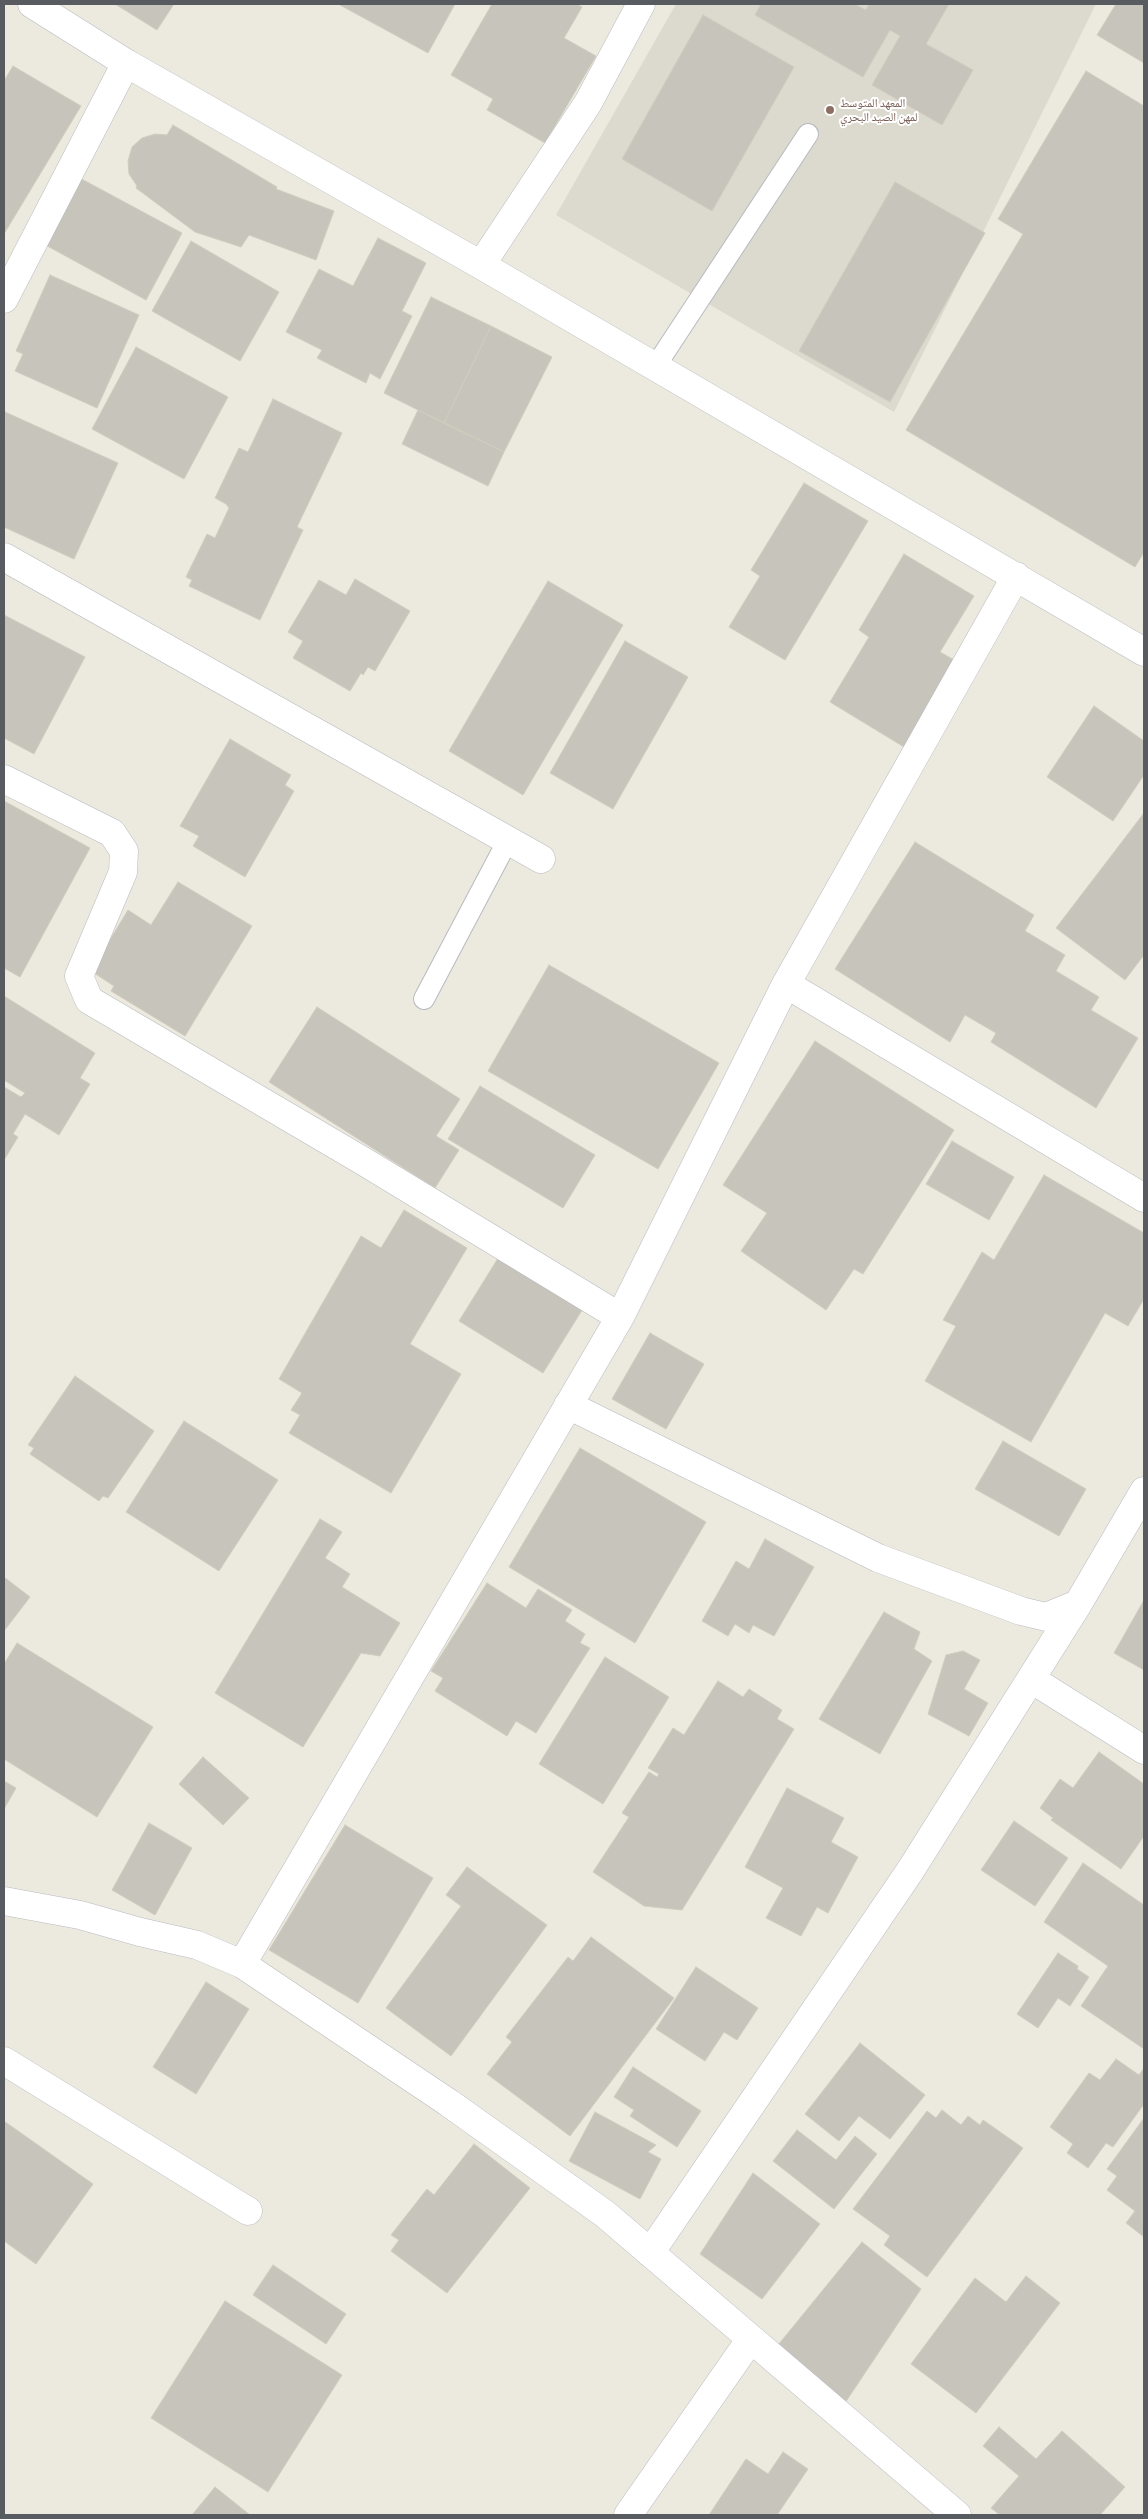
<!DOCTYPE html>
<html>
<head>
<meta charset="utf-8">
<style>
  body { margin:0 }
  #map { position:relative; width:1148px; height:2519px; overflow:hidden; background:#eceadf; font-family:Commissioner,sans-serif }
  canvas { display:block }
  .frame { position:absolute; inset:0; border:5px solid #585c61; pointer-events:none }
</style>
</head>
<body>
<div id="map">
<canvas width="1148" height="2519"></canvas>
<div class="frame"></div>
</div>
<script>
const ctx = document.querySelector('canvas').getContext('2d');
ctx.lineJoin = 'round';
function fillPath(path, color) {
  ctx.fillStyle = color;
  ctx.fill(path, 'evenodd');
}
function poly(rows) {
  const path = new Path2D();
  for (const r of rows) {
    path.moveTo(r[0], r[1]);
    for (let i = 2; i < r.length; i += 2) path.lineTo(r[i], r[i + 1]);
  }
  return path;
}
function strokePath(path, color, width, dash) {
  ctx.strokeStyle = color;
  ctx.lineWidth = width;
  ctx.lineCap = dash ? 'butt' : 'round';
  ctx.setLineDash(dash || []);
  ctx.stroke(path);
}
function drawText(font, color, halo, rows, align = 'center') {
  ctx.font = font + ' Commissioner,"Noto Naskh Arabic",sans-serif';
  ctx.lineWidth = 4;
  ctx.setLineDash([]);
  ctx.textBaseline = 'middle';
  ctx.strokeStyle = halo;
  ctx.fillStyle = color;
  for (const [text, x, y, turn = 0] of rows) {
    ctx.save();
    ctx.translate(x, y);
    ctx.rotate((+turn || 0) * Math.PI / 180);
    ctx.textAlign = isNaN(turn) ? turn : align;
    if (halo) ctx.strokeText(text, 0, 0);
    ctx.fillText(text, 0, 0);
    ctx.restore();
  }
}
const education = poly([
  [676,4,1096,4,894,412,556,215]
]);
const building = poly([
  [115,4,174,4,157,30,115,4],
  [341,4,455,4,428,53,340,5,341,4],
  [492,4,576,4,582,7,564,38,596,56,545,143,487,110,493,99,451,75,492,4],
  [761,4,854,4,866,10,869,4,949,4,926,44,973,70,942,125,872,85,900,36,890,30,863,77,755,15,761,4],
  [1116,4,1144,4,1144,63,1097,35,1116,4],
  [703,15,794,67,712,211,622,159,703,15],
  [13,66,81,106,4,234,4,81,13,66],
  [1086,71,1144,106,1144,552,1135,567,906,430,1023,234,998,219,1086,71],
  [173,125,277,187,276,189,334,211,316,260,249,235,241,247,195,232,136,188,137,186,129,174,128,161,132,147,142,138,155,134,167,135,173,125],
  [76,176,182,233,146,300,40,242,76,176],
  [895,182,985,233,890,402,799,351,895,182],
  [378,238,426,263,402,311,412,316,380,379,370,373,366,383,317,358,322,350,286,332,319,269,353,286,378,238],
  [191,241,279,292,240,361,152,311,191,241],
  [50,275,139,315,97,408,15,371,23,354,16,351,50,275],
  [431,297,491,326,444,423,384,393,431,297],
  [491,326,552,357,504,452,444,423,491,326],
  [136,347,228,397,184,479,92,429,136,347],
  [273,399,342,433,297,527,303,530,260,620,189,586,192,580,186,577,207,534,215,538,229,508,226,504,215,498,239,448,248,452,273,399],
  [418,410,504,452,488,486,402,444,418,410],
  [5,412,118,463,74,559,4,527,5,412],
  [804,483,868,521,785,660,729,627,760,576,751,570,804,483],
  [904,554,974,596,940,652,956,661,904,747,830,702,869,637,859,630,904,554],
  [355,579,410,611,375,671,368,667,363,675,361,673,350,691,293,658,303,641,288,632,319,580,346,595,355,579],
  [548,581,623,625,523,795,449,751,548,581],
  [4,615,85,657,34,754,4,738,4,615],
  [625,641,688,677,613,809,550,773,625,641],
  [1094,706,1144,741,1144,775,1113,821,1047,777,1094,706],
  [230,739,291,775,285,785,294,791,245,877,193,846,199,836,180,826,230,739],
  [4,801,90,848,20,977,4,968,4,801],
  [1144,813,1144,955,1125,980,1056,928,1144,813],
  [915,842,1034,915,1025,931,1065,955,1056,971,1099,997,1091,1010,1138,1038,1096,1108,991,1042,996,1033,965,1015,950,1042,835,969,915,842],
  [178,882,252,926,185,1036,111,991,114,986,91,971,128,910,151,925,178,882],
  [549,965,719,1063,658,1169,488,1071,549,965],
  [4,996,95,1053,80,1078,90,1084,59,1135,25,1114,13,1134,18,1137,4,1160,4,1087,21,1097,25,1093,4,1080,4,996],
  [317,1007,460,1099,436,1136,459,1150,435,1188,269,1082,317,1007],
  [815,1041,954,1130,863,1274,854,1269,826,1310,741,1251,767,1213,723,1185,815,1041],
  [480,1086,595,1155,563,1208,448,1139,480,1086],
  [952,1141,1014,1177,989,1220,926,1184,952,1141],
  [1044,1175,1144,1233,1144,1299,1128,1326,1105,1313,1031,1442,925,1381,956,1326,943,1320,982,1252,994,1260,1044,1175],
  [404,1210,467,1248,410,1344,461,1374,391,1493,289,1433,300,1415,291,1410,302,1393,279,1379,361,1236,381,1248,404,1210],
  [500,1255,584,1307,543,1373,459,1321,500,1255],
  [650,1333,704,1364,666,1429,612,1399,650,1333],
  [75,1376,154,1431,108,1498,103,1496,99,1501,30,1454,34,1448,28,1445,75,1376],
  [184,1421,278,1480,219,1571,126,1512,184,1421],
  [1003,1441,1086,1489,1059,1536,975,1489,1003,1441],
  [580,1448,706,1522,635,1643,509,1567,580,1448],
  [320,1519,342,1532,325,1558,350,1574,342,1587,400,1623,380,1656,361,1653,303,1747,215,1693,320,1519],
  [765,1539,814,1567,774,1636,753,1625,749,1633,735,1624,728,1636,702,1621,736,1561,749,1569,765,1539],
  [4,1577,30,1597,4,1631,4,1577],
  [487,1583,526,1608,538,1589,572,1610,565,1621,585,1634,580,1643,590,1648,536,1733,516,1721,507,1736,435,1691,443,1678,431,1671,487,1583],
  [1144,1600,1144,1670,1114,1653,1144,1600],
  [884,1612,920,1632,914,1649,932,1661,880,1754,819,1719,884,1612],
  [17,1643,153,1727,97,1817,4,1759,4,1664,17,1643],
  [963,1651,980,1660,964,1689,988,1703,969,1736,928,1714,946,1655,963,1651],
  [605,1657,669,1697,603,1804,539,1764,605,1657],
  [718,1681,743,1697,749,1689,782,1710,777,1719,794,1729,682,1910,644,1906,593,1872,629,1817,622,1813,649,1772,657,1777,659,1774,648,1768,673,1728,684,1735,718,1681],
  [1099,1752,1144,1784,1144,1836,1121,1869,1051,1820,1053,1818,1040,1808,1060,1779,1073,1788,1099,1752],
  [203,1757,249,1798,223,1825,179,1784,203,1757],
  [4,1781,16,1788,4,1809,4,1781],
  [787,1788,844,1818,831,1842,858,1857,828,1913,817,1907,801,1936,766,1918,783,1888,745,1867,787,1788],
  [1014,1821,1068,1858,1035,1906,981,1870,1014,1821],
  [149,1823,192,1848,155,1915,112,1890,149,1823],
  [345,1825,433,1878,358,2003,269,1950,345,1825],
  [1083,1863,1144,1905,1144,2049,1081,2006,1108,1966,1044,1922,1083,1863],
  [467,1867,547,1925,451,2056,386,2008,461,1906,446,1895,467,1867],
  [591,1937,674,1998,570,2136,487,2074,512,2042,506,2037,568,1957,573,1961,591,1937],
  [1058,1953,1078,1966,1077,1969,1089,1977,1070,2006,1058,1998,1038,2028,1017,2014,1058,1953],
  [696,1967,758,2008,737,2040,724,2032,705,2061,656,2029,696,1967],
  [206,1982,249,2009,196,2094,153,2067,206,1982],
  [860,2043,925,2095,890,2139,859,2116,839,2141,805,2114,860,2043],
  [1116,2059,1139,2075,1144,2068,1144,2104,1113,2147,1106,2143,1088,2168,1067,2153,1073,2144,1050,2127,1089,2073,1100,2080,1116,2059],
  [633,2067,701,2111,677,2147,630,2116,634,2110,614,2097,633,2067],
  [942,2110,961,2125,968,2116,980,2125,983,2120,1023,2148,927,2277,884,2245,890,2236,853,2209,927,2111,936,2118,942,2110],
  [595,2112,656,2145,648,2152,661,2159,640,2199,569,2161,595,2112],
  [1144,2118,1144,2237,1126,2223,1135,2211,1107,2190,1117,2176,1107,2169,1144,2118],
  [4,2121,93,2184,36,2264,4,2241,4,2121],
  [797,2130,836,2160,855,2136,877,2154,834,2209,773,2161,797,2130],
  [474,2144,530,2188,447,2293,391,2251,399,2240,391,2235,427,2189,434,2195,474,2144],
  [753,2173,820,2224,762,2299,700,2254,753,2173],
  [862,2242,921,2289,841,2409,774,2350,862,2242],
  [273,2265,346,2314,326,2344,253,2295,273,2265],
  [1026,2276,1060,2303,976,2413,911,2364,975,2278,1006,2302,1026,2276],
  [225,2301,342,2375,268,2492,151,2418,225,2301],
  [999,2427,1036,2459,1062,2431,1125,2487,1100,2515,1000,2515,991,2508,1019,2476,983,2446,999,2427],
  [783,2452,808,2469,777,2515,709,2515,746,2459,768,2474,783,2452],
  [215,2487,250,2515,192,2515,215,2487]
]);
const lane = poly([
  [655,367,808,134],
  [424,999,508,840]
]);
const street = poly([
  [32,4,126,63,481,265,1144,652],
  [481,265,588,103,641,4],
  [4,299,126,63],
  [4,557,541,859],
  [4,779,112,833,124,851,123,872,79,976,89,1000,363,1161,620,1317],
  [786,984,1144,1198],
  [568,1405,878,1558,1021,1611,1046,1617,1078,1604,1144,1491],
  [1031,1679,1144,1750],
  [4,1901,80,1915,140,1932,197,1945,242,1964,449,2103,605,2214,957,2515],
  [242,1964,620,1317,786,984,1016,576],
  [4,2061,248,2211],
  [650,2253,910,1871,1078,1604],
  [628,2515,750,2340]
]);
const markers = [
  [830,110,5,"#8d6e63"]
];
const educationNames = [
  ["المعهد المتوسط",840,103],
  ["لمهن الصيد البحري",840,117]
];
fillPath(education, '#dcd9ce');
fillPath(building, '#c7c4bc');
strokePath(building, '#d1ccbd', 1);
strokePath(lane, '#b7babf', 22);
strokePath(street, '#b7babf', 29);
strokePath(lane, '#fff', 20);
strokePath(street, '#fff', 28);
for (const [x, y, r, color] of markers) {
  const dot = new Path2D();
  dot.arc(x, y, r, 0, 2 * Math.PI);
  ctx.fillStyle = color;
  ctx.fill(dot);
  strokePath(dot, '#fff', 2);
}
drawText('12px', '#785e54', '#fff', educationNames, 'left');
</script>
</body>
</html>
